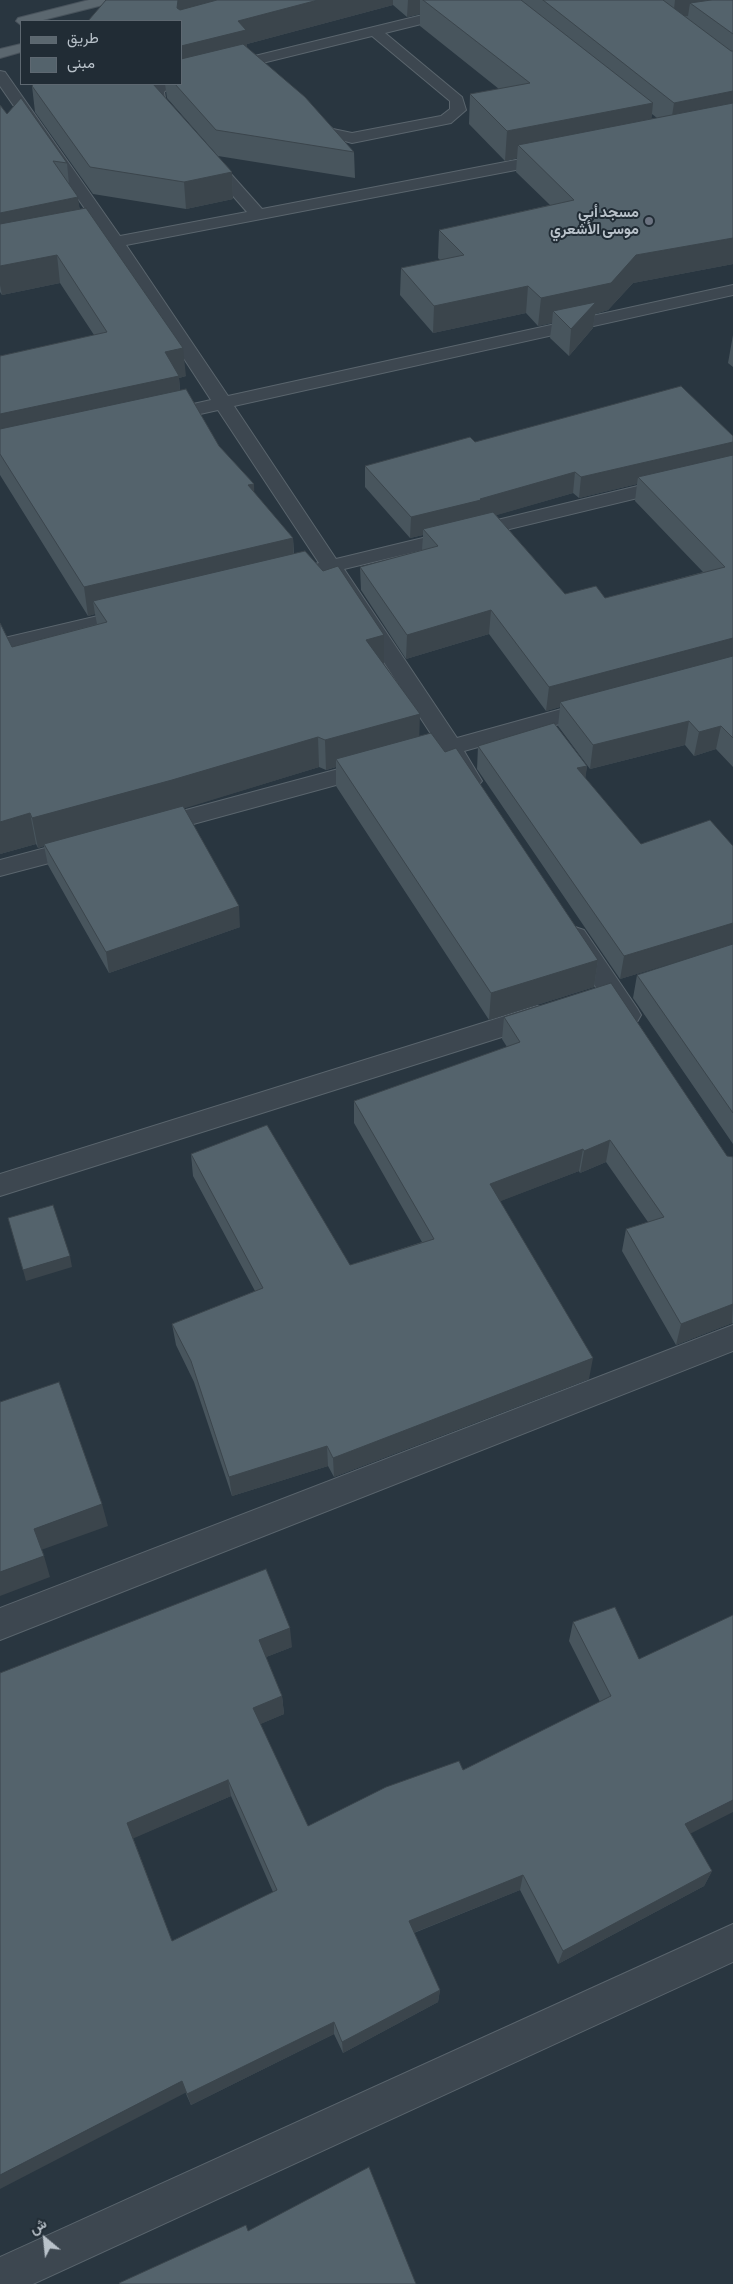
<!DOCTYPE html>
<html>
<head>
<meta charset="utf-8">
<style>
  body { margin:0 }
  #map { position:relative; width:733px; height:2284px; overflow:hidden; background:#293640; font-family:"Asap Condensed",Vazirmatn,sans-serif }
  canvas { display:block }
  .legend { position:absolute; left:20px; top:20px; width:162px; height:65px; box-sizing:border-box; background:#212c35; border:1px solid #5e6871; margin:0; padding:6px 9px; list-style:none; font-size:15px; color:#b9c2ca }
  .legend li { display:flex; align-items:center; gap:10px; height:25px }
  .legend b { width:25px; border:1px solid #5e6871 }
  .north { position:absolute; left:20px; top:2214px; width:50px; height:50px; -webkit-text-stroke:4px #212c35; paint-order:stroke; rotate:332deg; font-size:14px; font-weight:700; line-height:20px; text-align:center; color:#b9c2ca }
  .north::after { content:''; display:block; margin:auto; width:18px; height:22px; background:#b9c2ca; clip-path:polygon(50% 0,100% 100%,50% 72%,0 100%) }
</style>
</head>
<body>
<div id="map">
<canvas width="733" height="2284"></canvas>
<ul class="legend">
<li><b style="height:6px;background:#5b676f"></b>طريق</li>
<li><b style="height:14px;background:#54636c"></b>مبنى</li>
</ul>
<div class="north">ش</div>
</div>
<script>
const ctx = document.querySelector('canvas').getContext('2d');
ctx.lineJoin = 'round';
function poly(rows) {
  const path = new Path2D();
  for (const r of rows) {
    path.moveTo(r[0], r[1]);
    for (let i = 2; i < r.length; i += 2) path.lineTo(r[i], r[i + 1]);
  }
  return path;
}
function strokePath(path, color, width, dash) {
  ctx.strokeStyle = color;
  ctx.lineWidth = width;
  ctx.lineCap = dash ? 'butt' : 'round';
  ctx.setLineDash(dash || []);
  ctx.stroke(path);
}
function fillPath(path, color) {
  ctx.fillStyle = color;
  ctx.fill(path, 'evenodd');
}
function drawText(font, color, halo, rows, align = 'center') {
  ctx.font = font + ' "Asap Condensed",Vazirmatn,sans-serif';
  ctx.lineWidth = 4;
  ctx.setLineDash([]);
  ctx.textBaseline = 'middle';
  ctx.strokeStyle = halo;
  ctx.fillStyle = color;
  for (const [text, x, y, turn = 0] of rows) {
    ctx.save();
    ctx.translate(x, y);
    ctx.rotate((+turn || 0) * Math.PI / 180);
    ctx.textAlign = isNaN(turn) ? turn : align;
    if (halo) ctx.strokeText(text, 0, 0);
    ctx.fillText(text, 0, 0);
    ctx.restore();
  }
}
const minor = poly([
  [484,0,508,0,506,3,385,33,462,97,466,110,451,123,352,143,323,135,305,119,302,116,305,113,315,113,333,129,352,133,441,116,450,109,450,101,372,36,181,83,181,74,484,0],
  [0,71,5,72,120,236,247,212,200,158,208,153,214,155,262,209,552,153,558,155,560,158,558,161,552,163,126,245,228,396,733,285,733,295,234,406,336,559,733,463,733,475,344,569,457,738,594,700,602,702,605,707,602,712,464,751,482,781,478,786,470,789,462,786,443,757,433,759,425,757,422,752,425,747,437,743,326,574,315,576,308,574,305,570,308,566,319,563,218,410,160,423,153,421,151,417,153,413,211,400,108,242,0,86,0,71],
  [156,84,173,84,164,92,165,99,183,120,180,123,170,123,149,100,150,90,156,84],
  [132,608,139,609,143,614,139,619,0,653,0,639,132,608],
  [372,760,380,763,384,768,380,773,153,835,145,833,141,827,145,821,372,760],
  [83,838,91,840,95,846,91,852,0,876,0,860,83,838],
  [575,927,584,930,637,1008,641,1015,637,1022,628,1025,619,1022,566,942,562,936,566,930,575,927],
  [537,1006,546,1009,550,1016,546,1023,0,1196,0,1174,537,1006],
  [733,1325,733,1351,0,1640,0,1608,733,1325],
  [733,1924,733,1962,33,2284,0,2284,0,2257,733,1924]
]);
const primary = poly([
  [89,0,113,0,111,3,39,21,21,21,21,25,16,21,18,18,89,0],
  [21,44,21,52,0,58,0,49,21,44]
]);
const wall = poly([
  [106,0,733,0,733,264,633,283,608,310,595,314,593,328,569,356,550,338,552,323,538,326,526,313,433,333,400,295,401,268,440,260,438,258,439,230,550,205,516,172,517,158,505,161,469,124,470,94,499,89,420,26,420,14,407,17,393,5,247,44,247,48,354,152,355,178,218,156,167,98,165,84,181,84,181,21],
  [652,114,657,118,651,119],
  [153,84,232,172,233,199,186,209,93,194,35,112,32,86],
  [0,105,7,114,67,163,69,184,80,209,186,376,179,378,180,390,219,446,254,484,254,493,293,538,294,553,384,665,419,736,598,960,594,987,489,1020,336,786,336,767,326,770,319,767,184,808,240,927,109,973,48,865,44,846,38,848,36,844,0,854,12,647,97,624,95,614,88,616,0,475,0,356,94,335,60,283,2,295,0,292],
  [733,335,733,367,728,363],
  [733,436,733,767,716,749,694,756,685,745,590,769,558,726,560,707,546,711,489,634,406,659,361,590,360,567,422,550,423,535,410,538,365,487,365,466,475,442],
  [637,484,635,501,703,572,605,598,565,594,496,515,573,493,579,498],
  [478,746,587,766,585,778,641,844,733,846,733,1144,633,998,637,975,712,951,620,979,477,769],
  [504,1017,727,1156,733,1157,733,1324,732,1323,676,1345,622,1251,626,1229,648,1222,606,1162,580,1173,579,1171,500,1201,589,1379,334,1477,328,1466,232,1496,194,1382,176,1345,172,1324,255,1291,193,1176,191,1154,350,1265,422,1242,354,1123,354,1101,507,1047,502,1039],
  [573,1622,690,1834,712,1871,704,1886,558,1964,520,1890,414,1933,440,1990,438,2002,343,2053,334,2034,191,2105,0,1673,292,1647,266,1657,282,1696,284,1714,260,1724,308,1826,463,1770,600,1702,569,1641],
  [231,1796,273,1892,172,1941,133,1838]
]);
const shadedWall = poly([
  [115,0,268,0,181,23],
  [318,0,393,0,393,5,247,44,247,56,181,72,181,46,238,21],
  [408,0,420,0,420,14,407,17],
  [675,0,730,0,690,3,688,16,673,18],
  [733,91,733,114,670,129,674,103],
  [653,103,650,133,518,145,517,158,505,161,507,131],
  [232,172,233,199,186,209,184,182],
  [78,197,82,225,0,241,0,213],
  [733,238,733,264,633,283,608,310,595,314,593,328,569,356,571,329,553,311,552,323,538,326,541,298,636,255],
  [57,255,60,283,2,295,0,285,0,266],
  [528,286,526,313,433,333,434,306],
  [183,348,186,376,179,378,181,405,0,444,0,414,165,352],
  [733,442,733,462,638,477,637,484,579,498,581,477],
  [575,472,573,493,480,520,423,529,423,535,410,538,411,517,480,499],
  [254,484,255,513,248,485],
  [293,538,294,567,93,601,95,614,88,616,84,587],
  [491,610,489,634,406,659,407,635],
  [384,635,384,665,366,640],
  [733,638,733,661,560,702,560,707,546,711,549,687],
  [420,714,419,745,336,759,336,767,326,770,325,740],
  [689,721,685,745,590,769,593,745],
  [721,726,716,749,694,756,699,732],
  [318,737,319,767,176,811,44,844,44,846,38,848,32,818],
  [587,766,584,790,577,768],
  [30,813,36,844,0,854,0,822],
  [239,906,240,927,109,973,106,952],
  [733,923,733,945,620,979,624,956],
  [598,960,594,987,489,1020,491,993],
  [610,1140,606,1162,580,1173,584,1151],
  [583,1149,579,1171,488,1206,490,1184],
  [70,1256,72,1267,26,1281,23,1270],
  [733,1304,732,1323,676,1345,681,1324],
  [593,1358,589,1379,334,1477,333,1458],
  [327,1446,328,1466,232,1496,229,1477],
  [102,1504,108,1526,41,1550,34,1529],
  [44,1556,50,1577,0,1596,0,1572],
  [290,1628,292,1647,261,1659,259,1640],
  [282,1696,284,1714,256,1726,253,1708],
  [228,1780,231,1796,132,1839,127,1823],
  [733,1800,733,1812,678,1840,685,1824],
  [712,1871,704,1886,558,1964,563,1951],
  [523,1875,520,1890,408,1935,409,1921],
  [440,1990,438,2002,343,2053,342,2042],
  [334,2022,334,2034,191,2105,187,2094],
  [182,2081,187,2092,0,2189,0,2175]
]);
const building = poly([
  [106,0,178,0,177,8,180,10,217,0,318,0,238,21,246,30,181,46,181,21,88,21,106,0],
  [423,0,521,0,653,103,507,131,470,94,530,83,423,0],
  [543,0,663,0,731,51,733,51,733,91,674,103,543,0],
  [711,0,733,0,733,34,690,3,711,0],
  [243,44,305,97,354,152,216,130,175,84,181,84,181,59,243,44],
  [34,84,153,84,232,172,184,182,90,167,32,86,34,84],
  [21,98,67,163,53,161,78,197,0,213,0,105,7,114,21,98],
  [733,103,733,238,636,255,611,283,541,298,528,286,434,306,401,268,464,255,439,230,574,200,518,145,733,103],
  [86,208,183,348,165,352,179,376,0,414,0,356,107,332,57,255,0,266,0,224,86,208],
  [596,302,571,329,553,311,596,302],
  [681,386,733,436,733,442,581,477,575,472,480,499,481,500,411,517,365,466,470,437,475,442,681,386],
  [186,389,219,446,254,484,248,485,293,538,84,587,0,454,0,429,186,389],
  [733,455,733,638,549,687,491,610,407,635,360,567,438,546,423,529,493,512,565,594,596,586,605,598,725,567,638,477,733,455],
  [305,551,323,571,338,566,384,635,366,640,420,714,325,740,318,737,172,780,32,818,30,813,0,822,0,623,12,647,107,622,93,601,305,551],
  [733,656,733,738,721,726,699,732,689,721,593,745,560,702,733,656],
  [554,723,587,766,577,768,641,844,710,820,733,846,733,923,624,956,478,746,554,723],
  [431,733,445,752,456,748,598,960,491,993,336,759,431,733],
  [183,806,239,906,106,952,44,844,183,806],
  [733,944,733,1113,637,975,733,944],
  [611,983,727,1156,733,1157,733,1304,681,1324,626,1229,664,1217,610,1140,584,1151,583,1149,490,1184,593,1358,333,1458,327,1446,229,1477,191,1361,172,1324,263,1288,191,1154,267,1125,350,1265,434,1239,354,1101,520,1042,504,1017,611,983],
  [53,1205,70,1256,23,1270,8,1218,53,1205],
  [59,1382,102,1504,34,1529,44,1556,0,1572,0,1402,59,1382],
  [266,1569,290,1628,259,1640,282,1696,253,1708,308,1826,386,1787,459,1761,463,1770,611,1696,573,1622,615,1607,639,1659,733,1615,733,1800,685,1824,712,1871,563,1951,523,1875,409,1921,440,1990,342,2042,334,2022,187,2094,182,2081,0,2175,0,1673,266,1569],
  [228,1780,277,1890,172,1941,127,1823,228,1780],
  [369,2167,416,2284,120,2284,119,2283,246,2225,248,2231,369,2167]
]);
const markers = [
  [649,221,5,"#6b7280"]
];
const farPoinames = [
  ["مسجد أبي",639,212],
  ["موسى الأشعري",639,229]
];
strokePath(minor, '#5a656d', 2);
strokePath(primary, '#49535c', 2);
fillPath(minor, '#3d4750');
fillPath(primary, '#5b676f');
fillPath(wall, '#48555d');
fillPath(shadedWall, '#3b454c');
fillPath(building, '#54636c');
strokePath(building, '#3b454c', 1);
for (const [x, y, r, color] of markers) {
  const dot = new Path2D();
  dot.arc(x, y, r, 0, 2 * Math.PI);
  ctx.fillStyle = color;
  ctx.fill(dot);
  strokePath(dot, '#212c35', 2);
}
drawText('bold 15px', '#b9c2ca', '#212c35', farPoinames, 'right');
</script>
</body>
</html>
